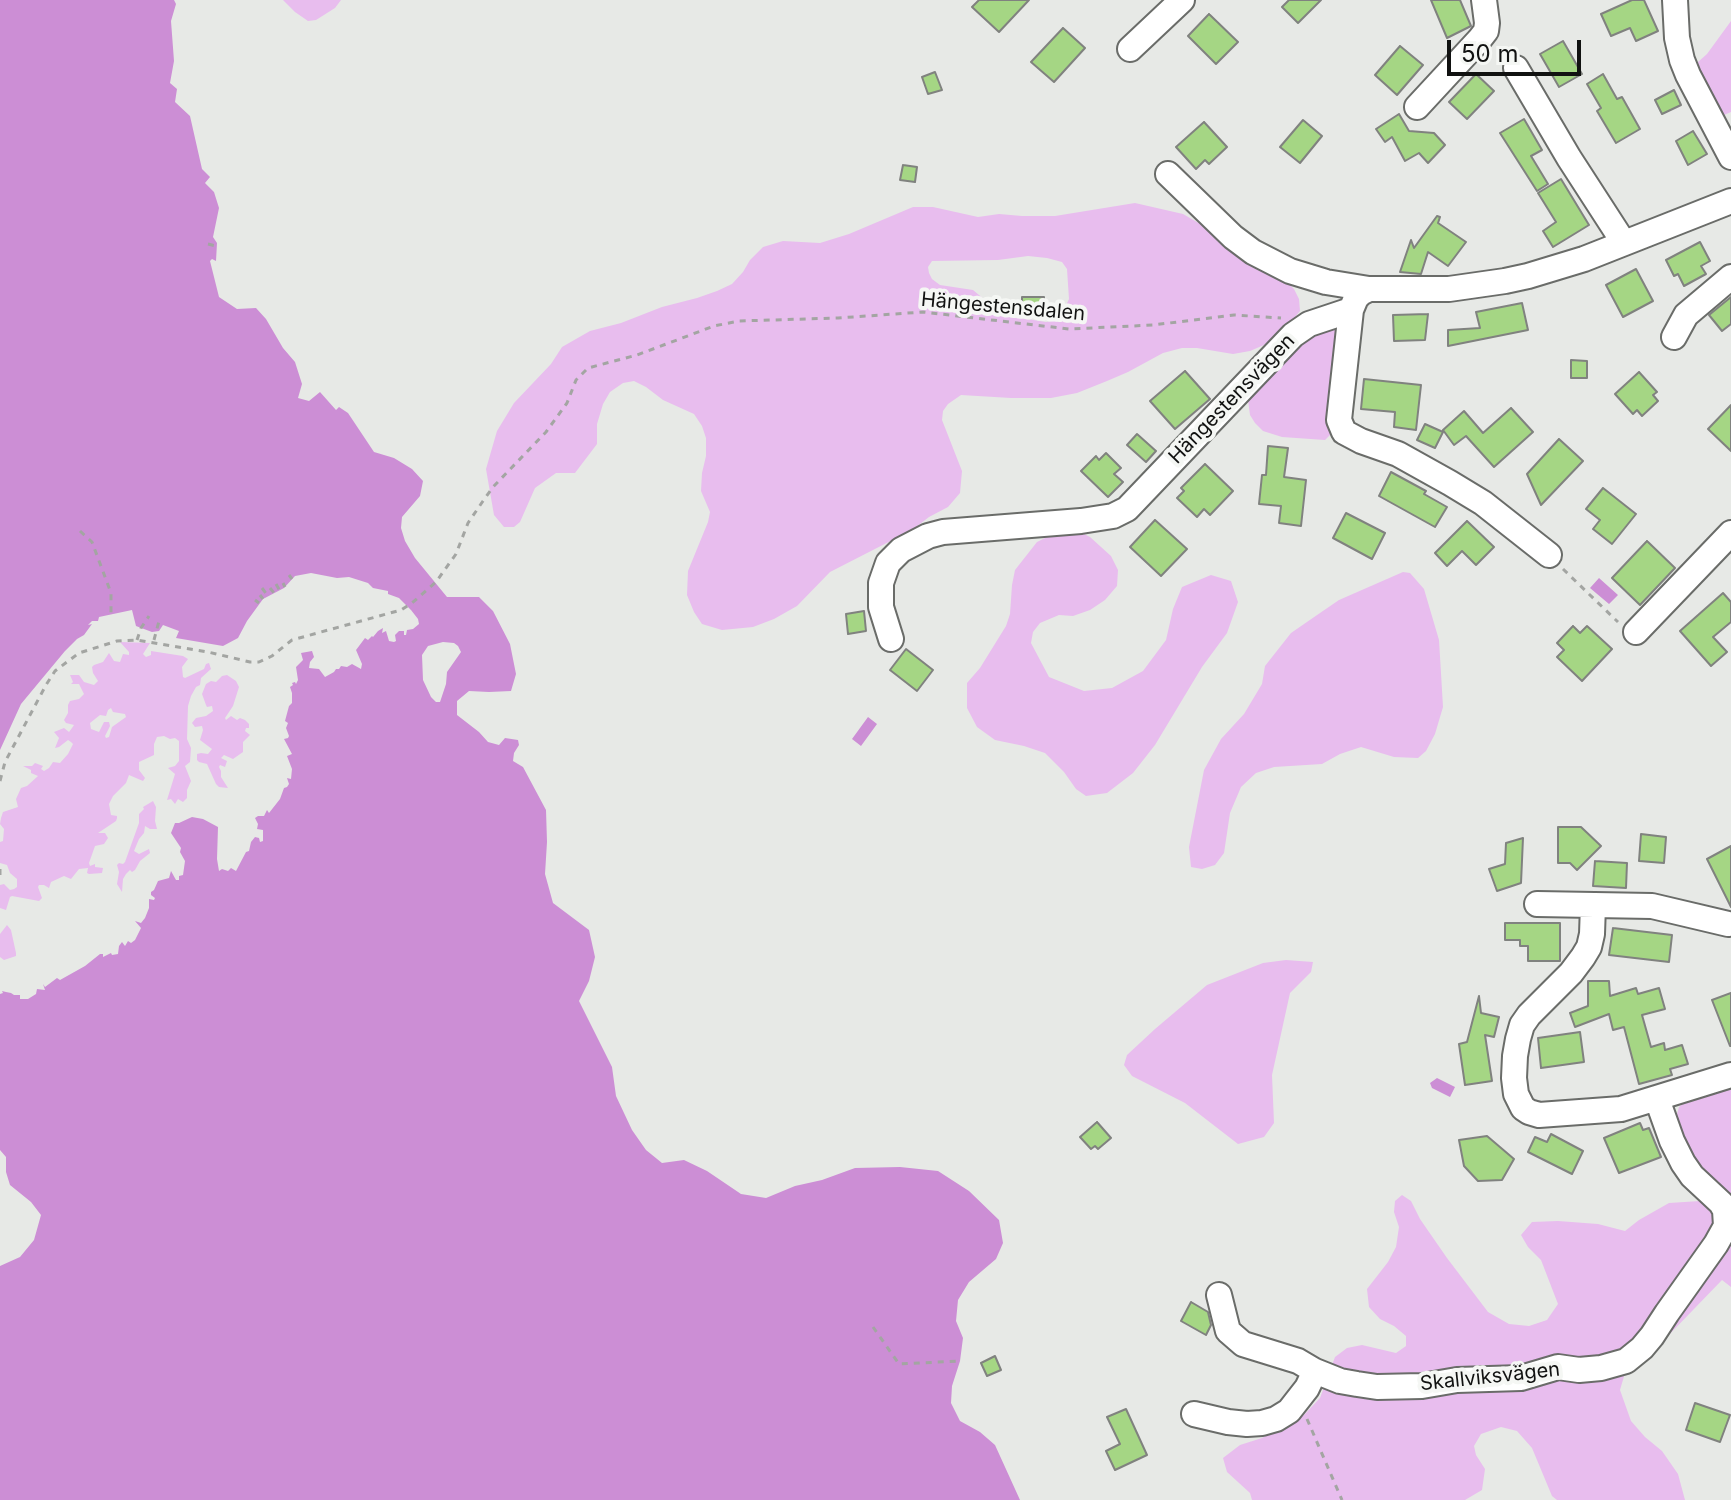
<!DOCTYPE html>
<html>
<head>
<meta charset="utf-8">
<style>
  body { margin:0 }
  #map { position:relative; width:1731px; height:1500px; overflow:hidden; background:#e7e9e6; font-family:Inter,sans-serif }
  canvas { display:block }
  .scale { position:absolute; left:1447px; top:40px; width:134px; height:36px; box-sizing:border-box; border:4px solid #111211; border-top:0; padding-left:10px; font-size:24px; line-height:28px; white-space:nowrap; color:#111211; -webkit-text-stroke:6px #f5f7f4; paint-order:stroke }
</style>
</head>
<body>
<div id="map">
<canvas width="1731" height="1500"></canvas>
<div class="scale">50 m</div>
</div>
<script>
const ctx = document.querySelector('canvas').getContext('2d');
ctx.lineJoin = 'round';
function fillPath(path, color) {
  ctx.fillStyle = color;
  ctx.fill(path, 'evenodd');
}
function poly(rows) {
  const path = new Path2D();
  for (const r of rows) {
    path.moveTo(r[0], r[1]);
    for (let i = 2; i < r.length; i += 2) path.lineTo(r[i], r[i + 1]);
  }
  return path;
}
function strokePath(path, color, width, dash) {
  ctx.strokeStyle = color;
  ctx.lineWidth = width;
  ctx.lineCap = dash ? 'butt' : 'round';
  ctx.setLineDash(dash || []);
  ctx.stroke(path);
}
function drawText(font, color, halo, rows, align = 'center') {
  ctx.font = font + ' Inter,sans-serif';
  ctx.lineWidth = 8;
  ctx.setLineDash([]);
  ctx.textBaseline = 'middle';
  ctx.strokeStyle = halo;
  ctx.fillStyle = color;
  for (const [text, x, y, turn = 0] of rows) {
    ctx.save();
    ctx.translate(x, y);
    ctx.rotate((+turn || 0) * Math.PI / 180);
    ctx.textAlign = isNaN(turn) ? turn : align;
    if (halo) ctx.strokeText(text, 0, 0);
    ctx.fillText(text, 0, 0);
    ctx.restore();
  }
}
const green = poly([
  [283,0,341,0,335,8,316,20,308,21,295,12],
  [1731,21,1731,112,1724,115,1714,109,1696,73,1698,62,1707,54],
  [1135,203,1183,214,1202,225,1227,244,1283,278,1294,289,1299,299,1300,311,1286,328,1264,345,1250,351,1233,354,1197,348,1182,348,1163,353,1128,372,1107,381,1077,393,1051,398,1011,398,961,395,948,404,943,411,942,420,962,471,960,493,948,507,929,517,912,530,830,572,797,606,774,619,753,627,722,630,702,624,694,612,687,595,688,571,708,522,710,512,701,491,702,473,706,456,706,438,702,426,694,414,663,400,646,387,634,381,623,383,610,392,603,404,597,424,597,444,575,473,556,473,535,488,520,522,514,527,504,527,494,515,486,469,497,431,514,403,551,364,562,347,590,331,621,323,662,307,697,298,717,291,732,284,743,272,750,260,763,247,783,241,820,243,849,234,913,207,933,207,978,217,999,214,1022,216,1055,216],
  [1028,256,1047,258,1062,262,1067,269,1069,299,1059,320,1046,322,1008,316,997,310,973,290,940,285,932,279,929,273,928,267,932,261,998,260],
  [1345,321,1332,433,1325,440,1282,437,1263,431,1255,423,1250,415,1248,400,1269,373,1290,351,1308,338],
  [1076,530,1090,537,1111,556,1118,570,1117,586,1105,600,1090,610,1073,616,1059,615,1040,623,1033,632,1031,643,1049,677,1084,691,1112,688,1143,671,1166,640,1173,609,1182,587,1211,575,1231,581,1238,602,1227,633,1202,667,1155,745,1133,773,1107,793,1086,796,1076,789,1064,772,1045,753,1024,746,995,740,977,727,967,708,967,683,980,668,1006,626,1010,614,1012,585,1015,570,1037,542,1059,531],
  [1403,572,1410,573,1424,589,1439,640,1443,707,1435,734,1426,751,1418,758,1394,757,1361,747,1340,754,1322,764,1274,767,1256,773,1241,787,1230,813,1224,853,1215,865,1202,869,1191,867,1189,847,1204,770,1221,739,1244,714,1262,684,1265,666,1291,633,1320,613,1339,600],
  [120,642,150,643,143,654,146,657,151,655,151,651,183,656,188,659,182,667,183,677,185,678,204,669,206,664,209,663,211,669,201,678,200,685,196,687,191,696,188,706,187,739,191,748,190,762,185,766,191,781,187,790,187,798,183,802,178,799,175,804,171,799,167,800,175,774,168,768,175,766,179,761,179,741,175,738,170,739,164,736,157,737,154,744,154,755,139,762,139,770,145,778,143,781,129,775,126,783,113,796,109,804,111,815,117,816,117,818,116,821,98,833,105,833,108,838,104,844,95,846,89,863,90,866,95,864,95,867,103,868,102,873,89,874,87,873,88,868,79,869,71,879,64,876,51,882,49,888,44,885,39,885,38,887,42,898,39,901,12,896,10,897,6,910,0,908,0,885,4,884,10,890,14,889,17,887,17,879,10,873,7,865,0,863,0,842,3,841,4,829,0,824,1,818,3,812,18,807,16,799,21,788,27,786,38,776,31,773,31,770,23,766,32,766,35,763,43,766,41,769,44,771,49,768,53,762,60,763,68,754,73,744,71,742,68,740,59,747,55,748,59,738,54,732,64,728,69,732,72,728,74,725,66,723,64,720,68,713,68,705,70,701,79,699,84,694,79,684,71,684,73,682,70,675,79,675,84,682,94,685,98,681,93,673,92,667,94,665,103,662,109,653,114,661,120,662,123,654,129,655,129,652],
  [111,708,113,712,125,714,126,717,112,727,109,737,106,738,105,736,110,726,109,722,104,722,99,732,91,729,90,723,100,715,106,716,108,710],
  [227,675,236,681,239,687,233,706,225,718,226,720,231,716,237,720,240,718,245,720,249,724,249,728,246,728,245,731,250,735,243,742,243,752,233,759,224,755,221,758,227,761,225,767,220,765,219,767,221,771,221,777,228,788,219,787,216,784,207,764,199,762,197,760,197,754,201,753,208,754,212,749,200,740,203,730,202,726,195,727,192,723,196,718,206,716,213,711,212,706,207,707,206,705,202,694,206,684,211,681,216,682,222,676],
  [153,801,156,807,155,821,157,829,150,829,145,826,144,833,139,839,134,851,139,854,149,849,150,853,140,861,135,870,132,872,130,870,126,874,123,879,122,892,117,884,119,872,117,865,119,863,123,864,125,862,139,823,139,814,144,809,143,807],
  [7,925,11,930,16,953,16,956,4,960,0,957,0,934],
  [1286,960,1313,962,1311,972,1290,993,1272,1075,1274,1123,1264,1137,1238,1144,1185,1103,1132,1076,1124,1065,1127,1055,1155,1029,1207,985,1263,963],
  [1731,1083,1731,1287,1722,1280,1664,1340,1625,1373,1620,1390,1631,1421,1645,1437,1662,1451,1678,1474,1685,1500,1557,1500,1552,1496,1532,1448,1517,1431,1501,1427,1481,1434,1474,1446,1476,1455,1485,1469,1482,1490,1465,1500,1252,1500,1250,1493,1227,1472,1223,1458,1240,1445,1262,1438,1304,1415,1320,1398,1335,1357,1347,1348,1362,1345,1396,1353,1406,1346,1406,1336,1394,1326,1380,1319,1369,1307,1367,1289,1388,1262,1396,1247,1399,1227,1394,1212,1395,1201,1402,1195,1411,1201,1420,1219,1447,1258,1488,1312,1509,1324,1529,1326,1547,1320,1558,1304,1541,1260,1528,1247,1521,1235,1532,1222,1558,1221,1598,1224,1625,1231,1639,1220,1669,1203,1700,1201,1705,1197,1708,1182,1702,1168,1683,1139,1677,1114,1679,1107,1686,1101]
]);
const water = poly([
  [0,0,174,0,176,4,171,21,174,61,170,83,177,89,175,102,190,116,202,169,210,177,205,183,214,192,219,208,213,237,217,243,216,261,212,259,210,261,219,297,237,309,256,308,266,319,283,348,295,362,302,384,298,398,309,401,320,392,336,410,339,407,348,413,374,452,394,458,412,469,423,481,420,496,402,517,401,528,405,541,415,558,447,597,479,597,493,611,510,644,516,674,511,691,489,692,469,691,457,701,457,715,479,732,488,742,499,745,505,738,518,740,519,745,514,753,513,761,523,767,546,810,547,842,545,874,553,903,589,930,595,957,589,981,579,1001,612,1067,616,1096,632,1130,646,1150,662,1163,684,1160,707,1171,741,1194,766,1198,795,1186,822,1180,855,1168,900,1167,938,1171,969,1191,999,1220,1003,1243,996,1259,969,1282,958,1300,956,1321,963,1338,960,1361,952,1386,951,1403,960,1421,980,1432,995,1445,1020,1500,0,1500,0,1266,20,1257,34,1240,41,1215,31,1202,10,1185,6,1172,6,1157,0,1150,0,994,3,993,2,991,6,992,11,993,14,995,20,995,20,999,28,999,36,994,37,989,45,990,43,984,45,987,57,978,60,980,85,966,100,954,103,954,103,957,111,953,112,955,118,954,119,946,122,942,125,946,128,941,131,943,135,940,141,928,135,921,141,923,145,918,149,908,149,899,154,900,155,898,151,895,151,892,154,890,158,881,169,878,171,871,176,880,179,880,179,876,183,875,185,861,180,852,181,848,171,833,175,823,179,823,192,817,203,819,218,827,217,859,219,871,222,869,228,871,231,868,236,871,246,852,249,851,251,842,255,837,259,838,260,842,263,841,263,830,257,829,258,824,255,818,258,816,264,816,267,810,269,813,280,799,284,788,287,787,289,784,287,778,291,779,292,769,287,756,292,754,284,739,288,738,289,736,286,728,288,723,285,721,289,706,292,703,292,693,290,687,293,685,292,683,295,682,296,684,298,680,296,667,303,660,301,653,312,651,314,657,310,662,309,668,319,669,325,677,334,672,336,669,339,669,341,666,347,667,352,664,361,669,362,664,356,650,365,638,368,640,372,636,373,637,378,631,383,628,382,633,386,631,389,641,394,642,396,641,395,635,399,631,404,631,404,635,406,635,407,630,413,629,419,624,418,619,411,610,399,598,388,594,388,591,373,588,368,583,349,577,337,578,311,573,295,576,284,588,263,599,247,621,238,638,223,646,176,638,179,631,163,625,159,631,152,632,136,626,132,610,99,617,98,621,92,621,88,625,92,624,84,635,77,639,65,651,21,704,0,750],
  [443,642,454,643,458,646,461,652,447,672,446,684,440,702,436,702,431,697,423,680,422,655,428,646],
  [1599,578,1618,595,1609,604,1590,588],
  [868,717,877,724,861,746,852,739],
  [1437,1078,1455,1087,1450,1097,1432,1088,1430,1083]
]);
const building = poly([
  [979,0,1029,0,999,32,972,7,979,0],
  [1289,0,1321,0,1298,23,1282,7,1289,0],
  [1431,0,1460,0,1471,26,1447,38,1431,0],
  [1632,0,1644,0,1658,31,1636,41,1630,28,1611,36,1601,14,1632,0],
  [1209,14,1238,42,1216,64,1188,36,1209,14],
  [1063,28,1085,48,1054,82,1031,62,1063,28],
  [1563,41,1582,74,1559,87,1540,54,1563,41],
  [1400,46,1423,65,1397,95,1375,75,1400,46],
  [935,72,942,90,928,94,922,77,935,72],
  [1476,74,1494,91,1467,119,1449,102,1476,74],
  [1603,74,1617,99,1622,97,1640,129,1616,143,1597,111,1601,108,1587,84,1603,74],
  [1674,90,1681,105,1662,114,1655,100,1674,90],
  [1399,114,1409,131,1434,133,1445,145,1428,163,1419,153,1405,161,1392,137,1385,142,1376,129,1399,114],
  [1524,119,1542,150,1531,156,1548,184,1537,191,1500,133,1524,119],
  [1303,120,1322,136,1300,163,1280,147,1303,120],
  [1204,122,1227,147,1209,164,1205,160,1196,169,1176,147,1204,122],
  [1693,131,1707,154,1688,165,1676,141,1693,131],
  [903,165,917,167,915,182,900,180,903,165],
  [1561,179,1589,225,1553,247,1543,231,1556,222,1538,193,1561,179],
  [1437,216,1440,217,1438,223,1466,242,1448,266,1428,252,1421,274,1400,272,1411,240,1414,248,1437,216],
  [1700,242,1710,261,1701,266,1706,274,1684,286,1678,274,1674,276,1666,260,1700,242],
  [1636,269,1653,301,1623,317,1606,285,1636,269],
  [1022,297,1044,297,1044,316,1022,316,1022,297],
  [1731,297,1731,324,1722,331,1709,315,1731,297],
  [1522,303,1528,330,1448,346,1448,330,1480,328,1476,312,1522,303],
  [1428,314,1425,340,1394,341,1393,315,1428,314],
  [1571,360,1587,361,1587,378,1571,378,1571,360],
  [1185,371,1210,399,1175,429,1150,401,1185,371],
  [1639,372,1657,392,1653,395,1658,401,1642,416,1637,410,1633,414,1615,394,1639,372],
  [1364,379,1421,385,1416,430,1394,427,1395,412,1361,409,1364,379],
  [1731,405,1731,451,1708,429,1731,405],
  [1511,408,1533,432,1494,467,1466,436,1454,445,1443,430,1464,411,1483,433,1511,408],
  [1425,424,1443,432,1435,448,1417,440,1425,424],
  [1137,434,1156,451,1146,462,1127,445,1137,434],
  [1559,439,1583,461,1541,505,1527,474,1559,439],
  [1268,446,1288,448,1284,477,1306,480,1301,526,1279,523,1281,506,1259,504,1262,475,1266,475,1268,446],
  [1106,453,1121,468,1114,474,1123,482,1108,497,1081,471,1096,456,1099,460,1106,453],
  [1205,464,1233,491,1210,515,1204,509,1197,517,1177,498,1184,491,1181,488,1205,464],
  [1391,472,1426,491,1424,494,1447,507,1435,527,1379,496,1391,472],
  [1603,488,1636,514,1612,544,1593,529,1600,520,1586,509,1603,488],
  [1346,513,1385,533,1372,559,1333,538,1346,513],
  [1155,520,1187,549,1161,576,1130,547,1155,520],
  [1467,521,1494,547,1476,565,1462,551,1447,566,1435,553,1467,521],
  [1647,541,1675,568,1640,605,1612,578,1647,541],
  [1723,593,1731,602,1731,622,1713,637,1727,652,1711,666,1680,631,1723,593],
  [864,611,866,631,848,634,846,614,864,611],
  [1573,626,1580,633,1587,626,1612,649,1582,681,1557,657,1564,650,1557,643,1573,626],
  [906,649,933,670,917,691,890,670,906,649],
  [1558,827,1581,827,1601,846,1577,870,1570,863,1558,863,1558,827],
  [1641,834,1666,837,1664,863,1639,861,1641,834],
  [1523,838,1521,883,1497,891,1489,869,1505,864,1506,843,1523,838],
  [1731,846,1731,907,1707,859,1731,846],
  [1595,861,1627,863,1626,888,1593,886,1595,861],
  [1505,923,1560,923,1560,961,1528,961,1528,946,1520,946,1520,940,1505,940,1505,923],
  [1613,928,1672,935,1669,962,1609,955,1613,928],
  [1588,981,1609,981,1610,996,1636,988,1638,994,1659,988,1665,1009,1642,1015,1651,1047,1664,1043,1665,1050,1682,1045,1688,1064,1670,1069,1672,1075,1639,1084,1624,1027,1613,1030,1609,1014,1575,1027,1570,1013,1588,1006,1588,981],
  [1731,993,1731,1046,1730,1046,1712,1000,1731,993],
  [1479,996,1481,1013,1499,1017,1494,1037,1485,1035,1492,1081,1465,1085,1459,1044,1467,1042,1479,996],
  [1580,1032,1584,1062,1541,1068,1538,1038,1580,1032],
  [1097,1122,1111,1138,1098,1149,1095,1146,1091,1149,1080,1137,1097,1122],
  [1640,1123,1643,1130,1649,1128,1661,1157,1619,1173,1604,1138,1640,1123],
  [1551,1134,1583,1151,1572,1174,1528,1152,1535,1137,1547,1142,1551,1134],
  [1487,1136,1514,1159,1502,1180,1478,1181,1464,1166,1459,1140,1487,1136],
  [1191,1302,1208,1312,1211,1325,1206,1335,1181,1321,1191,1302],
  [995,1356,1001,1370,987,1376,981,1363,995,1356],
  [1695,1403,1730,1415,1720,1442,1686,1430,1695,1403],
  [1126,1409,1147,1455,1115,1470,1106,1451,1120,1444,1107,1417,1126,1409]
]);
const path = poly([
  [208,244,216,246],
  [80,531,92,542,111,593,111,615],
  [1563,569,1618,622],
  [289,575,292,579],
  [283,583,285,587],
  [276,584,280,591],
  [262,588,268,596],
  [270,588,274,593],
  [260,595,263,599],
  [255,600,259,603],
  [137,640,141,628,149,616],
  [154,640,159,621],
  [0,781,5,762,46,685,55,671,79,653,117,641,137,640,208,652,250,662,259,662,272,656,292,640,401,610,412,603,436,582,456,554,468,523,483,501,493,487,546,432,567,403,576,380,588,368,637,355,714,326,739,321,838,318,923,312,1069,329,1153,325,1234,315,1281,318],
  [0,869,0,877],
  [873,1327,899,1364,960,1361],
  [1307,1419,1342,1500]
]);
const minor = poly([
  [1675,0,1677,38,1682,60,1688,75,1731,157],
  [1130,49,1182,0],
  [1516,68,1569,158,1624,243],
  [1417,107,1479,40,1486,31,1487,23,1484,0],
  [1168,174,1233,237,1253,252,1290,271,1326,282,1369,289],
  [1674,337,1686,315,1731,277],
  [1549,555,1483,503,1450,483,1398,454,1361,441,1344,432,1339,420,1351,310,1356,298,1361,293,1369,289,1449,289,1505,281,1528,276,1584,259,1731,201],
  [1636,632,1731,533],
  [891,639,881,607,881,583,888,563,901,550,928,536,943,532,1081,521,1113,516,1127,509,1293,335,1309,324,1351,310],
  [1537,904,1652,906,1728,924],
  [1593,905,1592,934,1589,947,1583,957,1571,973,1529,1015,1522,1025,1518,1039,1515,1056,1514,1078,1516,1094,1523,1108,1529,1112,1539,1115,1621,1109,1731,1075],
  [1219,1295,1228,1331,1243,1344,1298,1361,1315,1371,1340,1381,1357,1384,1377,1387,1422,1386,1457,1380,1521,1378,1558,1367,1579,1370,1601,1368,1626,1361,1642,1348,1652,1336,1667,1313,1716,1244,1726,1226,1725,1210,1721,1203,1692,1176,1683,1163,1672,1141,1657,1099],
  [1194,1414,1228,1422,1247,1424,1262,1423,1276,1419,1289,1411,1307,1388,1315,1371]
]);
const streetNames = [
  ["Hängestensdalen",1003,307,5],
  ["Hängestensvägen",1232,399,-46],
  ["Skallviksvägen",1490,1377,-6]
];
fillPath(green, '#e8bdee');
fillPath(water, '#cc8ed5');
fillPath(building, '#a5d684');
strokePath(building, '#80827f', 2);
strokePath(minor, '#6a6c69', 28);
strokePath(path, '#a3a5a2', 3, [6, 6]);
strokePath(minor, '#fff', 24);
drawText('20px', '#111211', '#f5f7f4', streetNames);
</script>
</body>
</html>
